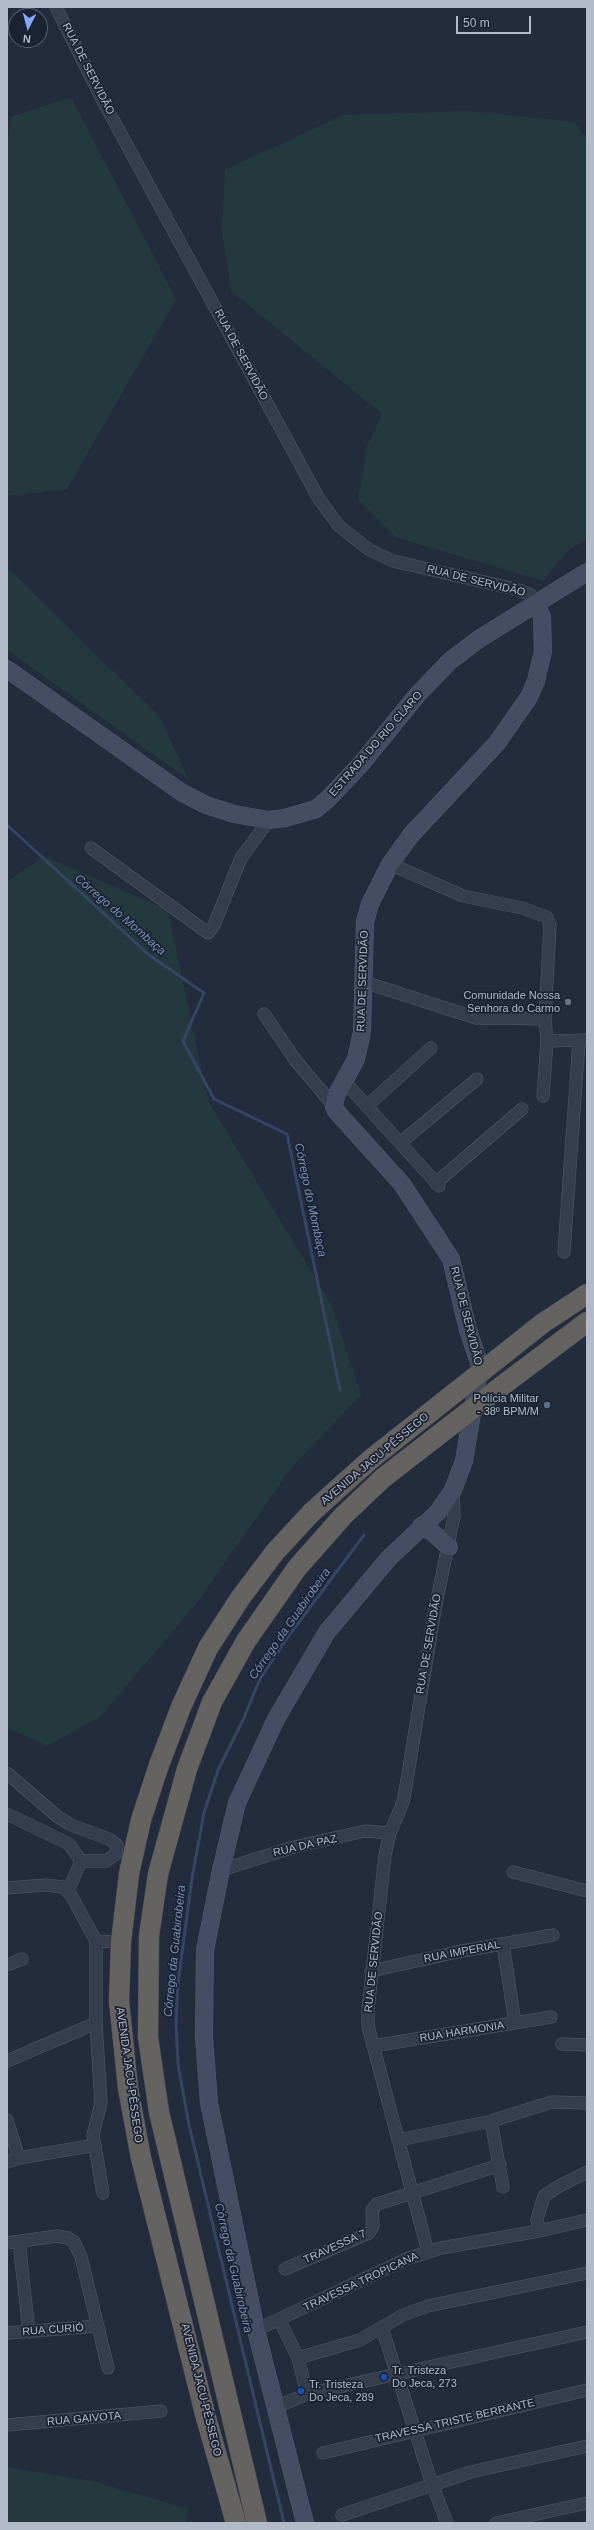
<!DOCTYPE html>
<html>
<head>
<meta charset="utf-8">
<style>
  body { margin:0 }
  #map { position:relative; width:594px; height:2530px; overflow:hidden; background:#222c3d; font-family:Arial,sans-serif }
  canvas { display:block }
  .frame { position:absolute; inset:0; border:8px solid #b2b9c9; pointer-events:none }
  .north { position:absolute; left:8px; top:8px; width:40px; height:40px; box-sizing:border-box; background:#1b2332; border:1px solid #575f6e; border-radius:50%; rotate:186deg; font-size:11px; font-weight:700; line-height:16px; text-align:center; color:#b2b9c9 }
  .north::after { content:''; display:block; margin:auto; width:14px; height:18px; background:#84a9fc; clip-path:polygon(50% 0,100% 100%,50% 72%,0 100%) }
  .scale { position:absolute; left:456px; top:16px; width:75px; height:18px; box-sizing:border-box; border:2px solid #b2b9c9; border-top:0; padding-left:5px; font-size:12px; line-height:14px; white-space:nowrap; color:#b2b9c9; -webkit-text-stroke:3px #1b2332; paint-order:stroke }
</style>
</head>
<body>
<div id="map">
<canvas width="594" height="2530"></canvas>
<div class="frame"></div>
<div class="north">N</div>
<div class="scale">50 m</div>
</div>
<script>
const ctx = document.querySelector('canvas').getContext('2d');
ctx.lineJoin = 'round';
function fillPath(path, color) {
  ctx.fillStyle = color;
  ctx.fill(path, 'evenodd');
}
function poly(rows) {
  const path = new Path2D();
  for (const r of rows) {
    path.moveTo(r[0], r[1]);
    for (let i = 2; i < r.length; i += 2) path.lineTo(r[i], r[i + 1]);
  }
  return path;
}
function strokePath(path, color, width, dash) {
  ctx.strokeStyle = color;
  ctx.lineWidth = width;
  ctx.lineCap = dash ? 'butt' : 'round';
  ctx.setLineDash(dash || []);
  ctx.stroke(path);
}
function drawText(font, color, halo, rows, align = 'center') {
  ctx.font = font + ' Arial,sans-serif';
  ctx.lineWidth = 3.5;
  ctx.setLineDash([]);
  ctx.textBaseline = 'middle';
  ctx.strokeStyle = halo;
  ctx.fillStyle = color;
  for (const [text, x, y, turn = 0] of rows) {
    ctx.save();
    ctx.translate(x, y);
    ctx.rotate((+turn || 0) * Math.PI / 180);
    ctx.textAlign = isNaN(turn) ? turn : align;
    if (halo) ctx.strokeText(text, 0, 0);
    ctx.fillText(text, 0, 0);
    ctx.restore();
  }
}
const green = poly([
  [71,97,176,299,67,489,7,496,7,142,11,117],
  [468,111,575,122,587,140,587,539,567,551,543,581,395,537,358,499,367,447,382,414,231,291,222,231,225,170,343,115],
  [7,546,9,569,159,716,189,780,7,650],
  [44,856,168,910,208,1101,332,1306,361,1395,292,1467,196,1604,100,1717,47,1746,7,1728,7,882],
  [7,2467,92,2481,189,2509,185,2523,7,2523]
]);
const stream = poly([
  [7,825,149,955,204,993,183,1041,214,1099,287,1134,340,1390],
  [284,2523,189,2125,178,2064,176,2022,178,1983,192,1878,204,1813,218,1770,243,1720,260,1679,287,1638,364,1535]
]);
const minor = poly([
  [56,7,103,101,319,499,339,526,368,549,393,561,519,590,531,595,536,603],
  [91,848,208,933,214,925,241,858,269,820],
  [390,864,463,896,522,908,547,917,550,926,545,1019,547,1041,587,1040],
  [364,982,476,1018,545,1019],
  [264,1014,296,1061,334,1106],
  [344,1081,439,1186],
  [543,1096,547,1041],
  [367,1106,431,1048],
  [400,1143,477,1079],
  [436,1183,522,1109],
  [564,1252,579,1040],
  [7,1773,58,1817,71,1825,109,1839,117,1845,116,1854,106,1861,81,1861],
  [7,1814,69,1844,81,1861,68,1891],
  [221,1870,294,1847,365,1831,390,1833],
  [513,1872,587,1891],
  [7,1888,46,1885,63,1887,71,1895,96,1941,96,2023,101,2103,93,2135,103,2193],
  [96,1941,121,1942],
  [503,1944,515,2023],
  [7,1965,22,1959],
  [371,1971,457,1952,553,1935],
  [562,2044,587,2045],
  [373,2046,551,2017],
  [7,2061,96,2023],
  [7,2120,19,2158],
  [491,2121,503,2187],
  [399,2140,491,2121,552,2102,587,2103],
  [7,2162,19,2158,95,2145],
  [539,2231,537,2219,544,2196,559,2186,587,2172],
  [19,2242,29,2332],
  [7,2243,57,2236,68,2238,74,2242,81,2257,108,2368],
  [428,2252,368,2026,368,2010,385,1855,390,1833,403,1802,407,1780,435,1609,454,1516,453,1490],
  [285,2269,369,2233,373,2226,372,2210,377,2204,500,2165],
  [279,2319,298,2358,307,2394],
  [382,2328,432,2484,447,2523],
  [256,2330,406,2259,441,2248,539,2231,587,2220],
  [7,2333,98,2326],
  [298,2358,360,2340,403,2315,428,2306,587,2273],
  [276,2407,307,2394,587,2332],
  [7,2425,161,2411],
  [323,2453,587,2390],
  [342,2515,471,2472,587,2446],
  [496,2523,587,2503]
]);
const secondary = poly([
  [7,669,181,792,206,805,234,814,269,820,285,818,316,809,328,799,361,764,418,694,450,661,479,639,587,572],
  [421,1526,433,1533,449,1547],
  [305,2523,256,2330,209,2103,204,2037,205,1950,221,1870,237,1803,276,1719,327,1632,389,1558,438,1512,453,1490,464,1461,480,1366,468,1330,451,1259,402,1184,336,1111,334,1106,336,1096,356,1059,362,1032,365,922,370,904,390,864,411,835,497,743,529,697,536,681,543,651,542,617,536,603]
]);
const trunk = poly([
  [519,1342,543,1323,587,1294],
  [507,1382,587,1322],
  [236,2523,205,2414,141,2158,128,2088,119,2001,121,1942,129,1874,141,1820,159,1765,181,1707,208,1648,241,1597,275,1552,312,1512,371,1459],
  [257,2523,159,2112,148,2037,149,1936,158,1874,187,1769,212,1702,246,1641,297,1568,343,1516,383,1478]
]);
const trunkBridge = poly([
  [371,1459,519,1342],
  [383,1478,507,1382]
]);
const markers = [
  [568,1002,4,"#6b7280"],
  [547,1405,4,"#5c6f8a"],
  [384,2377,4,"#1a4fb4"],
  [301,2391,4,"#1a4fb4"]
];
const streetNames = [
  ["RUA DE SERVIDÃO",88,69,63],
  ["RUA DE SERVIDÃO",241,355,62],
  ["RUA DE SERVIDÃO",476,581,14],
  ["ESTRADA DO RIO CLARO",376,744,-49],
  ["RUA DE SERVIDÃO",363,981,-88],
  ["RUA DE SERVIDÃO",466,1316,76],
  ["AVENIDA JACU-PÊSSEGO",375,1459,-40],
  ["RUA DE SERVIDÃO",429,1644,-80],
  ["RUA DA PAZ",305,1846,-13],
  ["RUA IMPERIAL",462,1952,-11],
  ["RUA DE SERVIDÃO",374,1962,-84],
  ["RUA HARMONIA",462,2032,-9],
  ["AVENIDA JACU-PÊSSEGO",129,2075,82],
  ["TRAVESSA 7",335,2247,-24],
  ["TRAVESSA TROPICANA",361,2282,-25],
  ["RUA CURIÓ",53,2330,-4],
  ["AVENIDA JACU-PÊSSEGO",201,2390,76],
  ["RUA GAIVOTA",84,2419,-5],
  ["TRAVESSA TRISTE BERRANTE",455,2421,-13]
];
const poiNames = [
  ["Comunidade Nossa",560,996],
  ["Senhora do Carmo",560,1009],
  ["Polícia Militar",539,1399],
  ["- 38º BPM/M",539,1412],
  ["Tr. Tristeza",392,2371,"left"],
  ["Do Jeca, 273",392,2384,"left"],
  ["Tr. Tristeza",309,2385,"left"],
  ["Do Jeca, 289",309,2398,"left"]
];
const waterNames = [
  ["Córrego do Mombaça",120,915,41],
  ["Córrego do Mombaça",310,1200,78],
  ["Córrego da Guabirobeira",290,1624,-55],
  ["Córrego da Guabirobeira",175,1951,-84],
  ["Córrego da Guabirobeira",233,2268,77]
];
fillPath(green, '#24393e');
strokePath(stream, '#354665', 3);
strokePath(minor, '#545c6b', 13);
strokePath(secondary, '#545c6b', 18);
strokePath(trunk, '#414958', 21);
strokePath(minor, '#363e4d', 12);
strokePath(secondary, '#444d61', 17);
strokePath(trunk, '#646360', 20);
strokePath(trunkBridge, '#414958', 21, []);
strokePath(trunkBridge, '#646360', 20);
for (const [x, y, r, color] of markers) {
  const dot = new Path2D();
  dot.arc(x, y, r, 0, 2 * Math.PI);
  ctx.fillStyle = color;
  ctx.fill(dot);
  strokePath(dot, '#1b2332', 1.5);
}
drawText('11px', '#b2b9c9', '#1b2332', streetNames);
drawText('11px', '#b2b9c9', '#1b2332', poiNames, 'right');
drawText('italic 12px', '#788db2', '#1b2332', waterNames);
</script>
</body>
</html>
